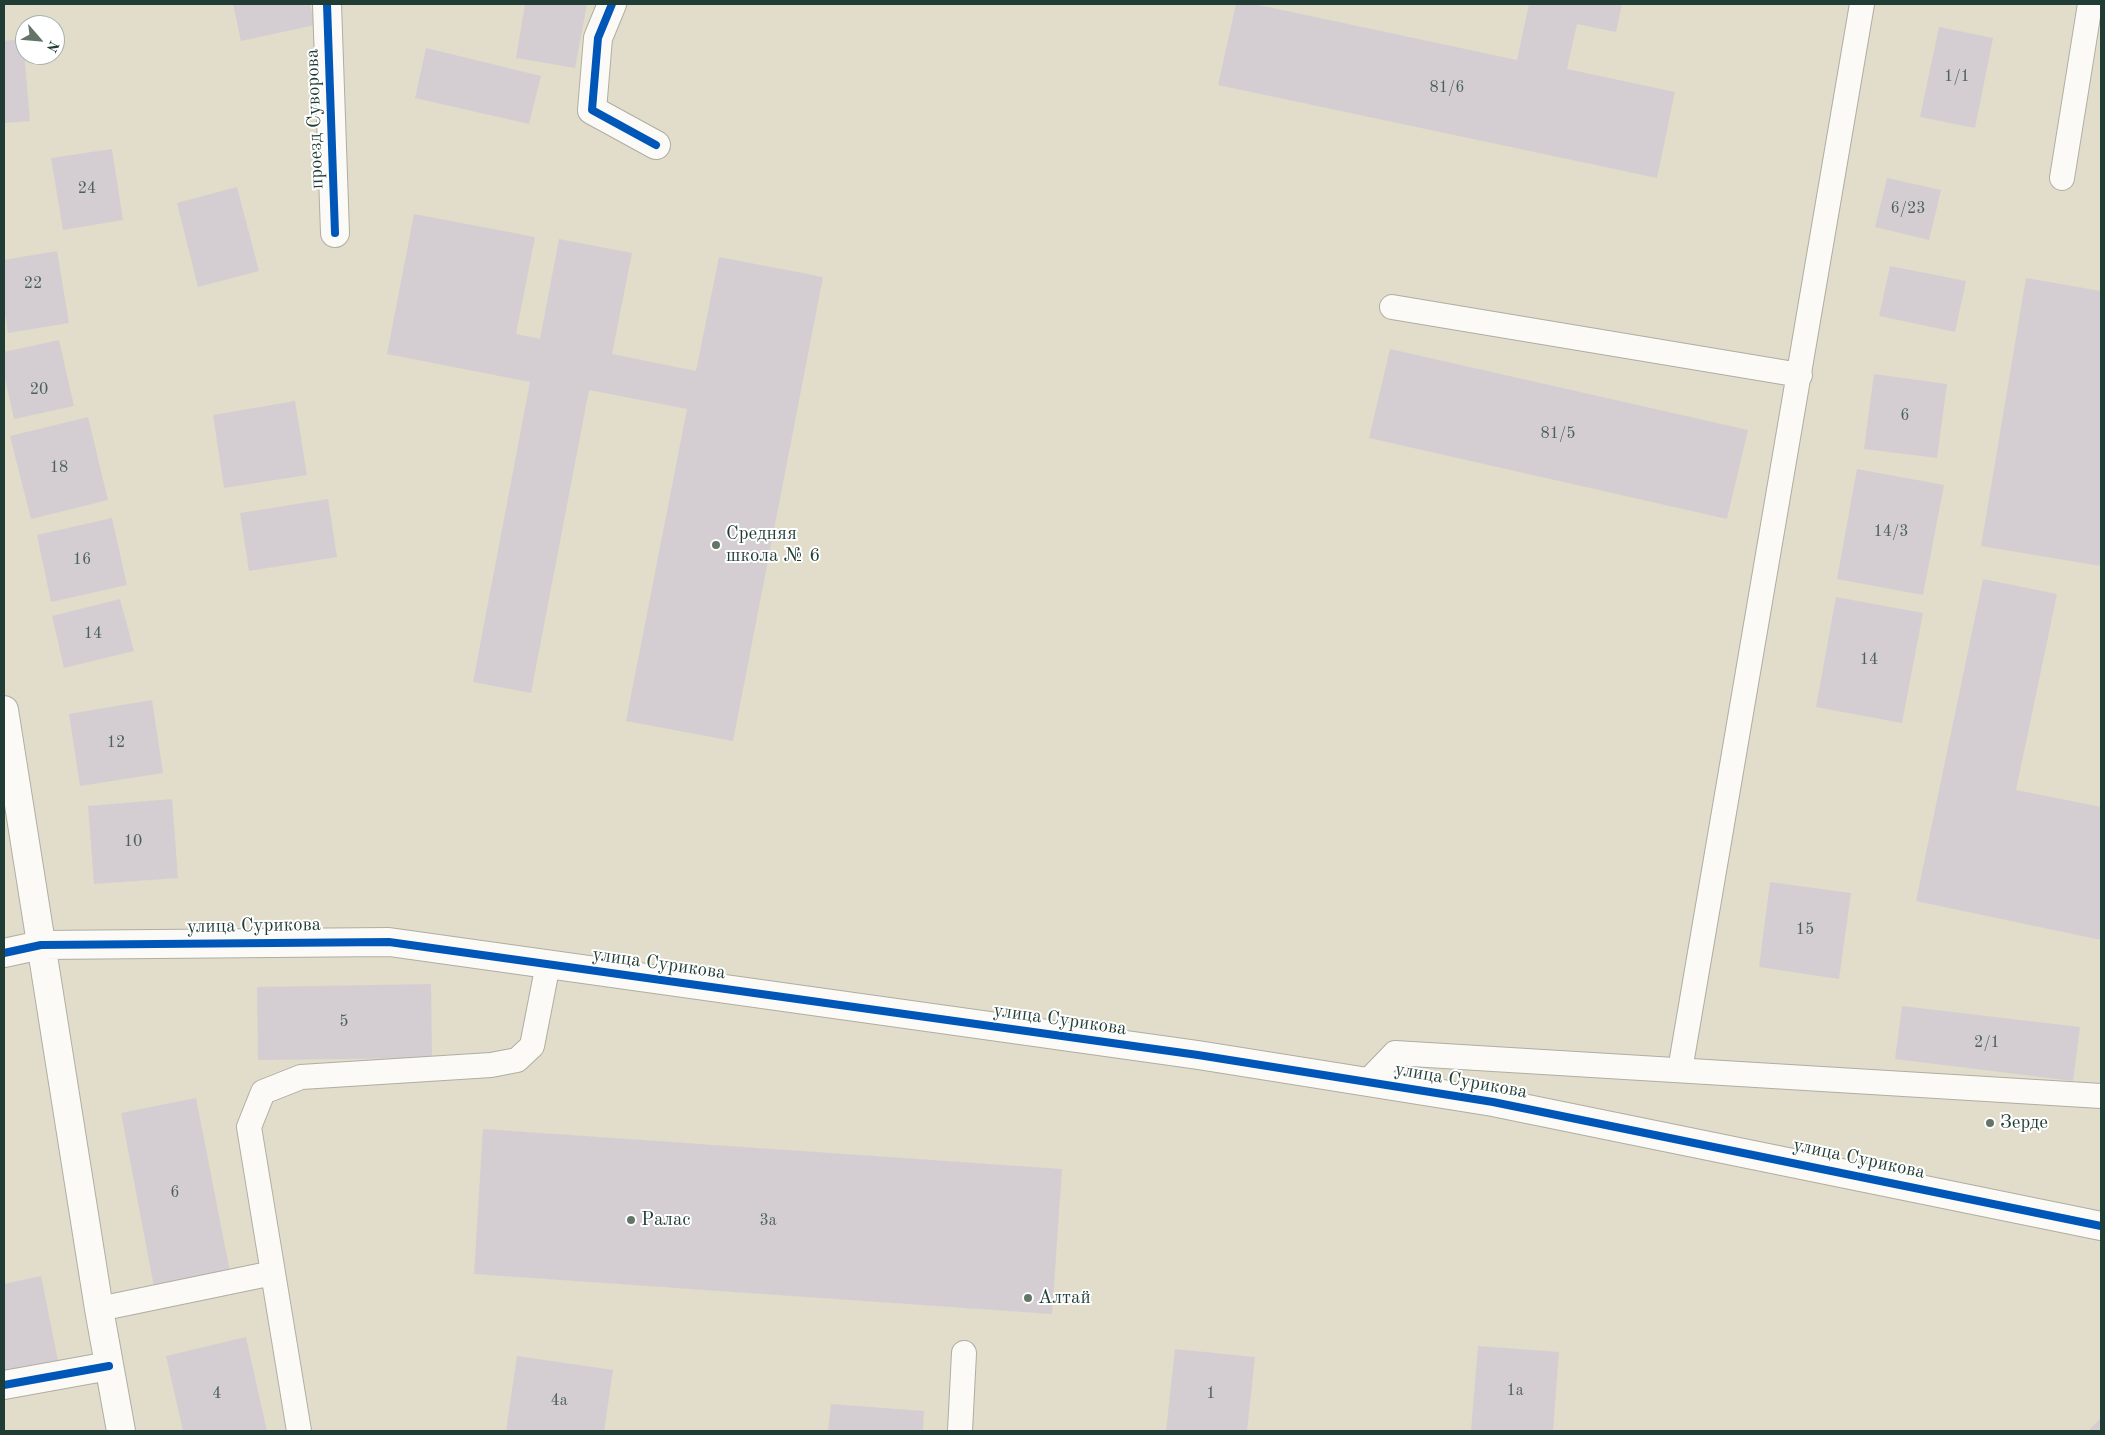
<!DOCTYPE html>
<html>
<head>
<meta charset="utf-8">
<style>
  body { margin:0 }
  #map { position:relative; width:2105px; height:1435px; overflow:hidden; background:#e2dcca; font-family:"Old Standard TT",serif }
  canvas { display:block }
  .frame { position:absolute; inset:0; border:5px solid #1f3d34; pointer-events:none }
  .north { position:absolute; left:15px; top:15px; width:50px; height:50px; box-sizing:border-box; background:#fff; border:1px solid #a5b1ae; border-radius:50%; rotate:117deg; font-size:14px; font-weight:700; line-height:20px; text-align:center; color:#1f3d34 }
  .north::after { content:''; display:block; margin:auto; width:18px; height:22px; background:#637568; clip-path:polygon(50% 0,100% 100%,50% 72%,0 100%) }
</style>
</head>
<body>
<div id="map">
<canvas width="2105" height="1435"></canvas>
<div class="frame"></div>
<div class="north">N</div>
</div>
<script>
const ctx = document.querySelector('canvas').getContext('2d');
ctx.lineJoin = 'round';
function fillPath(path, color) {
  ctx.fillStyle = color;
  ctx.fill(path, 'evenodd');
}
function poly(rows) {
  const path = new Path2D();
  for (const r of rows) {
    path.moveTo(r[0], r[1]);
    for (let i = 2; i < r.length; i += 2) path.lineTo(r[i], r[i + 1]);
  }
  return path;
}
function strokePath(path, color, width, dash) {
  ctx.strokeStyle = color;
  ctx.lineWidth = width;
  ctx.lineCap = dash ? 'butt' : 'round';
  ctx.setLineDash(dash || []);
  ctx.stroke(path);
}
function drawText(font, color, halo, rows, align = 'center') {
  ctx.font = font + ' "Old Standard TT",serif';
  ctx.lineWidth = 4;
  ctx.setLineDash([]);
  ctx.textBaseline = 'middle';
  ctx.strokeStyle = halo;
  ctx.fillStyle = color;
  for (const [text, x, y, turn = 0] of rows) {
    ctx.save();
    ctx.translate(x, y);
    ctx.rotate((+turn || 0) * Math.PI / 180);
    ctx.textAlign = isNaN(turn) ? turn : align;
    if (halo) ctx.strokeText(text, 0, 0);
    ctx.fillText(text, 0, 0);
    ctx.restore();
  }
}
const building = poly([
  [233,4,310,4,315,25,241,41],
  [525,4,587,4,575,68,516,58],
  [1236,4,1254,4,1517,60,1529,4,1622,4,1616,32,1577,24,1567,69,1675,92,1657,178,1218,85],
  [1939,27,1993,38,1975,128,1920,117],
  [23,39,30,121,4,123,4,41],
  [426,48,541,76,529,124,415,98],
  [112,149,123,220,63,230,51,158],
  [1887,178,1941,190,1929,240,1875,227],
  [237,187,259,271,198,287,177,203],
  [414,214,535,237,516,334,540,339,559,239,632,253,612,354,696,371,719,257,823,277,733,741,626,721,687,409,589,390,531,693,473,682,530,382,387,354],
  [57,251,69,323,8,333,4,308,4,260],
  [1890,266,1966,281,1955,332,1879,316],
  [2026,278,2101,291,2101,566,1981,546],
  [59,340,74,406,14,419,4,374,4,352],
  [1390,349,1748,430,1727,519,1369,438],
  [1874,374,1947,384,1937,458,1864,449],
  [295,401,307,475,224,488,213,415],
  [88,417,108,500,31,519,10,436],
  [1857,469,1944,485,1923,595,1837,579],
  [328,499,337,557,249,571,240,513],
  [112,518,127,585,51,602,37,535],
  [1983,579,2057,594,2016,790,2101,807,2101,940,1916,901],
  [1836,597,1923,613,1902,723,1816,707],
  [120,599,134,651,64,668,52,616],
  [152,700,163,773,80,786,69,714],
  [172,799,178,878,94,884,88,806],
  [1770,882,1851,893,1839,979,1759,967],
  [431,984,432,1058,258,1060,257,987],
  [1902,1006,2080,1027,2073,1081,1895,1059],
  [196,1098,230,1272,154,1287,121,1113],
  [483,1129,1062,1169,1052,1314,474,1274],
  [41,1276,58,1361,4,1372,4,1284],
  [246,1337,267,1431,183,1431,166,1356],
  [1478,1346,1559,1352,1553,1431,1471,1431],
  [1175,1349,1255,1357,1247,1431,1166,1431],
  [517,1356,613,1370,604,1431,506,1431],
  [831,1404,924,1411,923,1431,828,1431],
  [2101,1418,2101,1431,2088,1431]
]);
const lane = poly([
  [2062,178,2090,4],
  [1392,307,1800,375],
  [1680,1070,1862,4],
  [1367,1082,1395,1053,2101,1096],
  [99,1309,273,1273],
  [299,1431,249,1127,263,1092,301,1077,491,1065,517,1060,532,1046,548,964],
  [960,1431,964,1353]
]);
const street = poly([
  [327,4,335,233],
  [612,4,598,38,592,110,656,145],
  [4,710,99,1309,121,1431],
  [4,953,41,945,389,942,1198,1055,1493,1102,2101,1226],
  [4,1385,109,1366]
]);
const cycleway = poly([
  [327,4,335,233],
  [612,4,598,38,592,110,656,145],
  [4,953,41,945,389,942,1198,1055,1493,1102,2101,1226],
  [4,1385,109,1366]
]);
const markers = [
  [716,545,5,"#637568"],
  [1990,1123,5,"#637568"],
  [631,1220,5,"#637568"],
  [1028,1298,5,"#637568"]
];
const numberNames = [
  ["1/1",1957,77],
  ["81/6",1447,88],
  ["24",87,189],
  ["6/23",1908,209],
  ["22",33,284],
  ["20",39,390],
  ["6",1905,416],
  ["81/5",1558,434],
  ["18",59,468],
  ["14/3",1891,532],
  ["16",82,560],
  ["14",93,634],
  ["14",1869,660],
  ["12",116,743],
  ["10",133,842],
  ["15",1805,930],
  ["5",344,1022],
  ["2/1",1987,1043],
  ["6",175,1193],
  ["3а",768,1221],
  ["1а",1515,1391],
  ["4",217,1394],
  ["1",1211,1394],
  ["4а",559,1401]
];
const streetNames = [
  ["проезд Суворова",315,119,-92],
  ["улица Сурикова",254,926,-1],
  ["улица Сурикова",659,964,8],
  ["улица Сурикова",1060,1020,8],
  ["улица Сурикова",1461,1081,10],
  ["улица Сурикова",1859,1159,12]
];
const poiNames = [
  ["Средняя",726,534],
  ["школа № 6",726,556],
  ["Зерде",2000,1123],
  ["Ралас",641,1220],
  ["Алтай",1038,1298]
];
fillPath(building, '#d4ced3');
strokePath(lane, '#afaea2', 26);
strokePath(street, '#afaea2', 30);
strokePath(lane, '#fbfaf7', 24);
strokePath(street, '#fbfaf7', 28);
strokePath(cycleway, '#0057b8', 8);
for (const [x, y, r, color] of markers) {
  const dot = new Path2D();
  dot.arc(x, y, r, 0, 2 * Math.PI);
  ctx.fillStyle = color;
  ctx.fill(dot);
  strokePath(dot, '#fff', 2);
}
drawText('16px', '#4c615c', null, numberNames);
drawText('19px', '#1f3d34', '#fff', streetNames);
drawText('19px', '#1f3d34', '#fff', poiNames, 'left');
</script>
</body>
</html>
